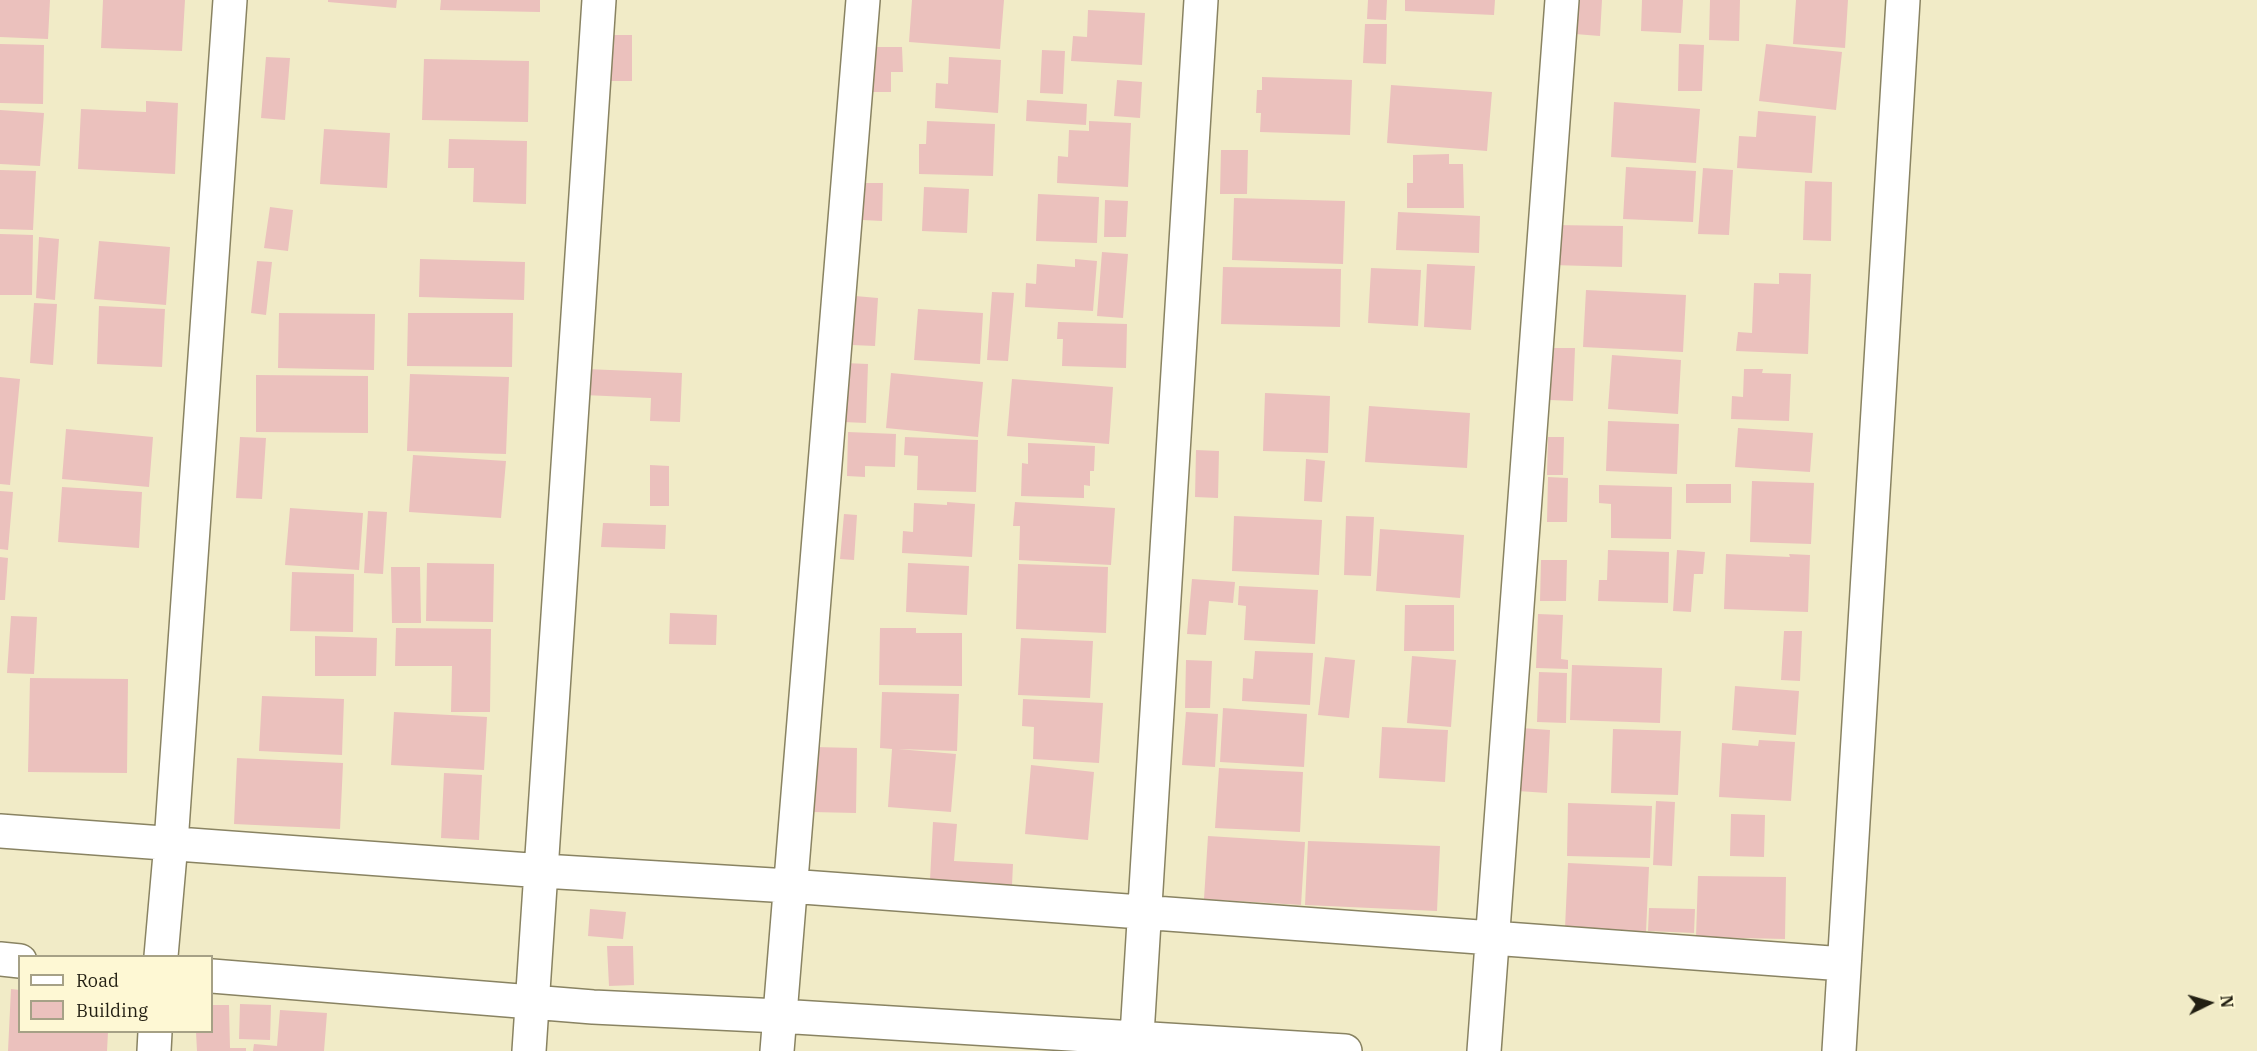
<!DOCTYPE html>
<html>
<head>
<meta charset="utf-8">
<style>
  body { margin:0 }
  #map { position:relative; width:2257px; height:1051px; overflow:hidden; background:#f1ebc7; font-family:"IBM Plex Serif",serif }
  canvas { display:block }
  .legend { position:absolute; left:18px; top:955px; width:195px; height:78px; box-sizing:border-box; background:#fef8d4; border:2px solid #a6a186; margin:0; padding:8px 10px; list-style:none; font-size:18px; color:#221f12 }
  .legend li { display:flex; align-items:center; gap:12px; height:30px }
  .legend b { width:30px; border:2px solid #a6a186 }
  .north { position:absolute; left:2179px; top:973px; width:60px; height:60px; -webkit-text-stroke:4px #fef8d4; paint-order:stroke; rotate:85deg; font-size:16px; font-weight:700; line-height:24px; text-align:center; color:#221f12 }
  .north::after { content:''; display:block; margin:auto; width:21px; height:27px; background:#221f12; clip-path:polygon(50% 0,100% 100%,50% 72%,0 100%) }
</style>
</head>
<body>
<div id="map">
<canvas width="2257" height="1051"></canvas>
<ul class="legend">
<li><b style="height:8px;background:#fff"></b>Road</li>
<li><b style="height:16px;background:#ebc1bd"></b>Building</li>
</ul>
<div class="north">N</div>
</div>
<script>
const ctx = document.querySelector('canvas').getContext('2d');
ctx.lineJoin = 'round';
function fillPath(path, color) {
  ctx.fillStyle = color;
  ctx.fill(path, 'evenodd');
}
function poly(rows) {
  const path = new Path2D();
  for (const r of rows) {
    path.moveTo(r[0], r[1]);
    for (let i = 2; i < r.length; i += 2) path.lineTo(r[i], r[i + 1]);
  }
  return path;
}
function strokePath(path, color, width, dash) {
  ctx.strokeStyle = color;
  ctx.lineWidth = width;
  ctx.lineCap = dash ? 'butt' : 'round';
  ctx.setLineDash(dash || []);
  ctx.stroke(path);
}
const building = poly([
  [0,0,50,0,48,39,0,37],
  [103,0,185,0,182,51,101,48],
  [328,0,397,0,396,8,328,2],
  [441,0,540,0,540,12,440,10],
  [912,0,1004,0,1000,49,909,42],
  [1368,0,1387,0,1386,20,1367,19],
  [1405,0,1495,0,1494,15,1405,11],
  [1578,0,1602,0,1600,36,1575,34],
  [1642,0,1683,0,1681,33,1641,31],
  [1710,0,1740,0,1739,41,1709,40],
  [1796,0,1848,0,1845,48,1793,44],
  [1088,10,1145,13,1142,65,1071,61,1073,36,1087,37],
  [1365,24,1387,24,1386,64,1363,63],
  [609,35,632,35,632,81,610,81],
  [0,44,44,45,43,104,0,103],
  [1679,44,1704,45,1702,91,1678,91],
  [1766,44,1842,52,1836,110,1759,101],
  [866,47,902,47,903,72,891,72,891,92,866,92],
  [1042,50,1065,51,1063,94,1040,93],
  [266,57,290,58,285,120,261,118],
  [949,57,1001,60,998,113,935,108,936,83,948,84],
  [424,59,529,61,528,122,422,120],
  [1262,77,1352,80,1350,135,1260,132,1261,113,1256,113,1257,90,1262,90],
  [1117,80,1142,82,1140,118,1114,116],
  [1391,85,1492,92,1487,151,1387,143],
  [1027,100,1087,104,1086,125,1026,121],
  [146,101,178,103,175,174,78,169,81,109,146,112],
  [1614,102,1700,109,1696,163,1611,157],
  [0,110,44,113,40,166,0,164],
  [1758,111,1816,116,1812,173,1737,168,1739,136,1756,137],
  [927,121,995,124,993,176,919,174,919,144,926,144],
  [1089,121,1131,123,1128,187,1057,183,1058,156,1068,157,1069,130,1089,131],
  [324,129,390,133,387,188,320,184],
  [449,139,527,141,526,204,473,202,474,168,448,168],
  [1221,150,1248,150,1247,194,1220,194],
  [1449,154,1449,164,1463,164,1464,208,1407,208,1407,183,1413,183,1413,155],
  [1626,167,1696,171,1693,222,1623,219],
  [1703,168,1733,170,1729,235,1698,234],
  [0,170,36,171,33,230,0,229],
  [1805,181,1832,182,1831,241,1803,240],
  [864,183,883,183,882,221,863,220],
  [924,187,969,189,967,233,922,231],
  [1038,194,1099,197,1097,243,1036,241],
  [1234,198,1345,201,1343,264,1232,260],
  [1105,200,1128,201,1126,237,1104,237],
  [270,207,293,210,288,251,264,248],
  [1398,212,1480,216,1479,253,1396,250],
  [1553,225,1623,226,1622,267,1552,265],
  [0,234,33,235,32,295,0,295],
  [39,237,59,239,55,300,36,298],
  [99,241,170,247,166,305,94,299],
  [1102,252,1128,254,1123,318,1097,316],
  [420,259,525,262,524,300,419,297],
  [1075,259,1097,261,1093,311,1025,307,1026,283,1036,284,1037,264,1075,267],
  [257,261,272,262,266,315,251,313],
  [1427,264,1475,266,1471,330,1424,327],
  [1223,267,1341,269,1340,327,1221,324],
  [1371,268,1421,270,1418,326,1368,323],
  [1779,273,1811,274,1808,354,1736,351,1738,332,1752,333,1754,283,1779,284],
  [1586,290,1686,295,1683,352,1583,347],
  [992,292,1014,293,1008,361,987,360],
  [855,296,878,298,875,346,852,345],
  [34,303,57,304,53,365,30,363],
  [99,306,165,309,162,367,97,364],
  [918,309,983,313,980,364,914,360],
  [279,313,375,314,374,370,278,368],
  [408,313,513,313,512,367,407,366],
  [1058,322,1127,324,1126,368,1062,366,1063,339,1057,339],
  [1552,348,1575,348,1573,401,1550,400],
  [1612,355,1681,360,1678,414,1608,409],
  [845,363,868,364,866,423,843,422],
  [586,369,682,373,680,422,650,421,651,398,584,395],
  [1744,369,1763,369,1762,373,1791,374,1789,421,1731,419,1732,396,1743,397],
  [891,373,983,382,978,437,886,428],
  [410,374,509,377,506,454,407,451],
  [256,375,368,376,368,433,256,432],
  [0,377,20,379,10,485,0,484],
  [1012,379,1113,387,1109,444,1007,436],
  [1265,393,1330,396,1328,453,1263,451],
  [1369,406,1470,413,1467,468,1365,462],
  [1608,421,1679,424,1677,474,1606,471],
  [1738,428,1813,433,1810,472,1735,467],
  [66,429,153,437,149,487,62,479],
  [848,432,896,434,895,467,865,466,865,477,847,476],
  [240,437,266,438,262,499,236,498],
  [905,437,978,440,976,492,917,490,918,456,904,455],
  [1548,437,1564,437,1563,475,1547,475],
  [1028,443,1095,446,1094,471,1090,471,1090,486,1084,485,1084,498,1021,496,1022,463,1028,464],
  [1196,450,1219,451,1218,498,1195,497],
  [413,455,506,461,501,518,409,512],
  [1306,459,1325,461,1322,502,1304,501],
  [650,465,669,466,669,506,650,506],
  [1548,477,1568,478,1567,522,1547,522],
  [1752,481,1814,483,1811,544,1750,542],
  [1686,484,1731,484,1731,503,1686,503],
  [1599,485,1672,487,1671,539,1611,538,1611,504,1599,503],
  [62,487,142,492,139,548,58,542],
  [0,491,13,492,8,550,0,549],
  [947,502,975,504,972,557,902,553,903,531,913,532,914,503,947,505],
  [1015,502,1115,508,1111,565,1019,560,1020,526,1013,526],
  [290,508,363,513,359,570,285,565],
  [368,511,387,512,383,574,364,573],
  [844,514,857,515,854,560,840,559],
  [1234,516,1322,520,1319,575,1232,571],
  [1346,516,1374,517,1371,576,1344,575],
  [603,523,666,525,665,549,601,547],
  [1380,529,1464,535,1460,598,1376,591],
  [1608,550,1669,552,1668,603,1598,601,1599,580,1607,580],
  [1677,550,1705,552,1703,574,1694,574,1691,612,1673,611],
  [1726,554,1790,557,1789,554,1810,555,1808,612,1724,609],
  [0,557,8,558,5,600,0,600],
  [1541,560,1567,560,1566,601,1540,601],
  [427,563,494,564,493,622,426,621],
  [908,563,969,566,967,615,906,612],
  [1018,564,1108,567,1106,633,1016,629],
  [391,567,420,567,421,623,392,623],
  [292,572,354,574,353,632,290,631],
  [1192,579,1235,582,1233,603,1209,601,1206,635,1187,634],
  [1239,586,1318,590,1315,644,1244,640,1246,606,1238,605],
  [1405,605,1454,605,1454,651,1404,651],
  [670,613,717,615,716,645,669,644],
  [1538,614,1563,615,1561,659,1568,660,1568,669,1536,668],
  [11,616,37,617,34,674,7,673],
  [396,628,491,629,490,712,451,712,452,666,395,666],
  [880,628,916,628,916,633,962,633,962,686,879,685],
  [1784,631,1802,631,1800,681,1781,680],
  [315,636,377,638,376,676,315,676],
  [1021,638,1093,641,1090,698,1018,695],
  [1255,651,1313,653,1310,705,1242,701,1243,678,1253,679],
  [1412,656,1456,660,1451,727,1407,723],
  [1325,657,1355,660,1349,718,1318,715],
  [1186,660,1212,661,1210,708,1185,708],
  [1572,665,1662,668,1660,723,1570,720],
  [1539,672,1567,673,1566,723,1537,722],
  [30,678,128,679,127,773,28,772],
  [1735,686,1799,691,1796,735,1732,730],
  [882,692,959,694,957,751,898,749,956,754,951,812,888,807,892,749,880,748],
  [262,696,344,699,342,755,259,751],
  [1023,699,1103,703,1099,763,1033,759,1034,727,1022,726],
  [1223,708,1307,714,1304,767,1220,762],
  [394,712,487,717,484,770,391,765],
  [1186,712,1218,714,1215,767,1182,765],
  [1382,727,1448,730,1445,782,1379,778],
  [1521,728,1550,730,1547,793,1518,791],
  [1613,729,1681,731,1678,795,1611,793],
  [1759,740,1795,742,1791,801,1719,797,1722,743,1758,746],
  [814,747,857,748,856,813,812,812],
  [237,758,343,763,340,829,234,824],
  [1031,765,1094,772,1088,840,1025,834],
  [1219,768,1303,772,1300,832,1215,828],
  [444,773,482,775,479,840,441,838],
  [1656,801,1675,802,1672,866,1653,865],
  [1568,803,1652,806,1650,858,1567,856],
  [1731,814,1765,815,1764,857,1730,856],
  [933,822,957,824,954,861,1013,864,1012,885,930,880],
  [1208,836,1305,842,1301,905,1204,899],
  [1308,841,1440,846,1437,911,1305,905],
  [1568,863,1649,867,1646,932,1565,928],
  [1698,876,1786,877,1785,939,1696,937],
  [1649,908,1695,909,1694,933,1648,931],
  [590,909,626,912,623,939,588,936],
  [607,946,633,946,634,985,609,986],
  [11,989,20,990,20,1032,108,1032,107,1051,8,1051],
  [240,1004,271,1005,270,1040,239,1039],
  [212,1005,229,1005,230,1048,246,1048,246,1051,197,1051,196,1032,212,1032],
  [280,1010,327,1013,324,1051,253,1051,254,1044,277,1046]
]);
const street = poly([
  [0,831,543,871,789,886,1844,964],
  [161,956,171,843,230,0],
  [0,959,20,961],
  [212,976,593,1007,779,1016,1345,1051],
  [154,1051,155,1032],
  [529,1051,599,0],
  [777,1051,863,0],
  [1136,1051,1201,0],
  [1484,1051,1562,0],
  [1839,1051,1903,0]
]);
fillPath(building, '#ebc1bd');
strokePath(street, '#898362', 36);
strokePath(street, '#fff', 33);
</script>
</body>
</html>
